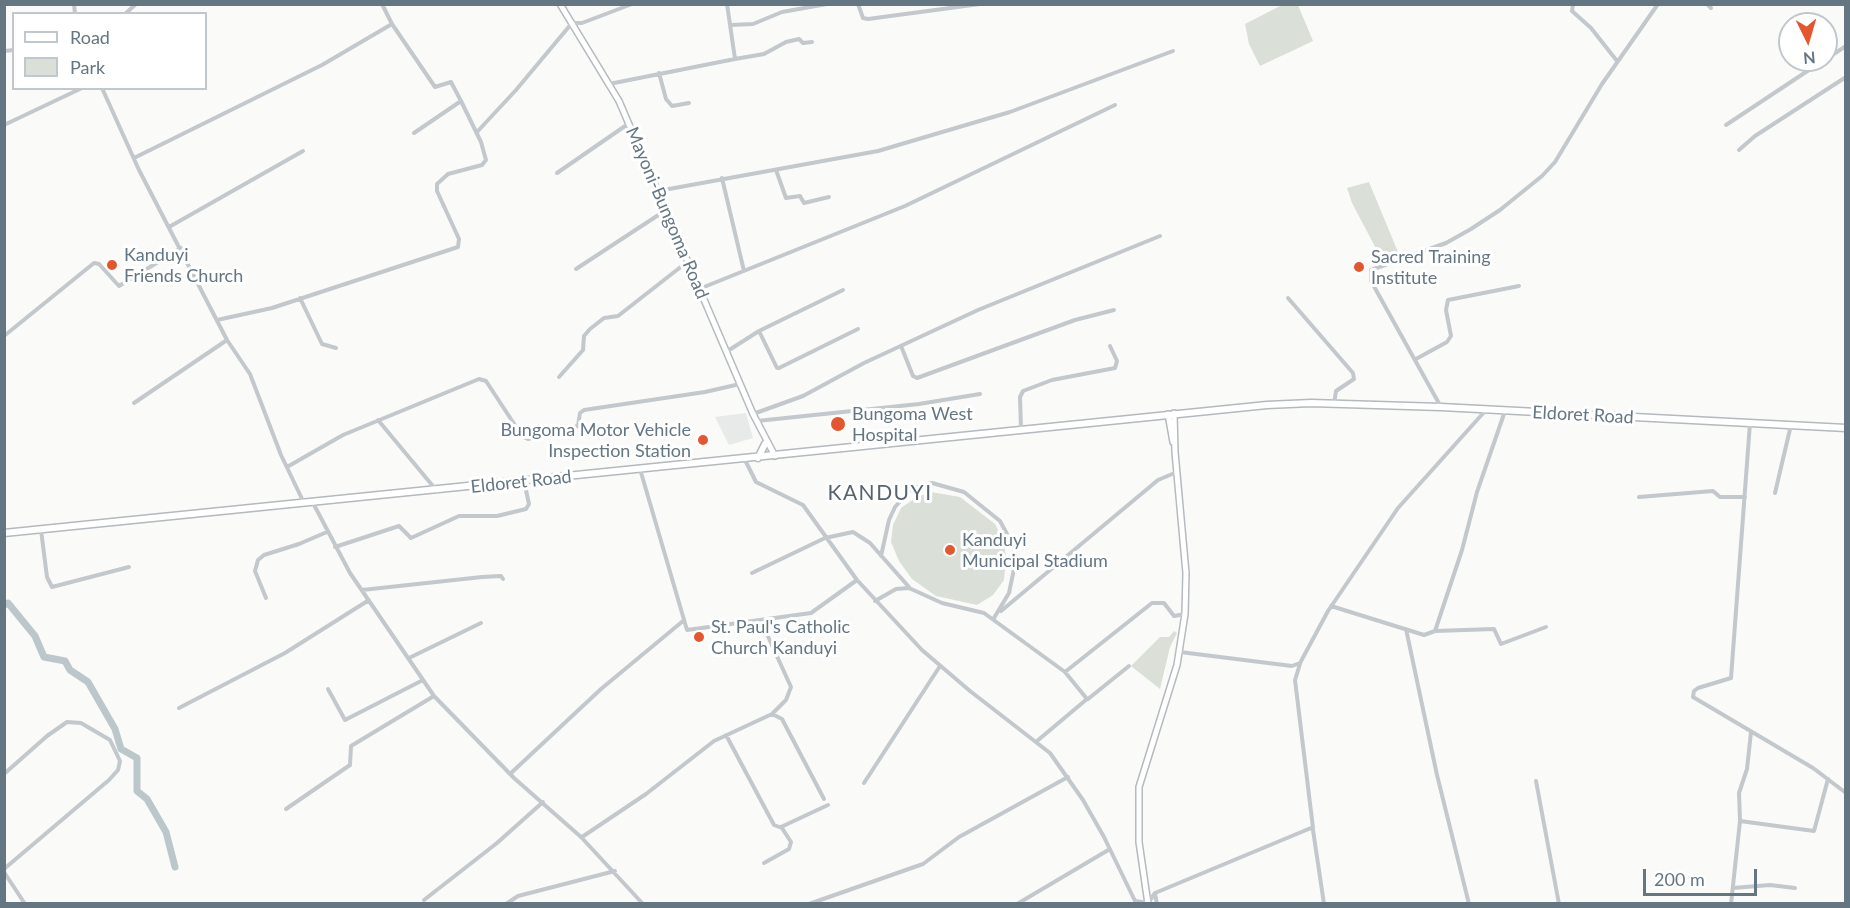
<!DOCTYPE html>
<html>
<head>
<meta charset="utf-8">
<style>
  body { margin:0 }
  #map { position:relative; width:1850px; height:908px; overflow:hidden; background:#fafaf8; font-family:Lato,sans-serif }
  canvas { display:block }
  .frame { position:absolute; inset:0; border:6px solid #657683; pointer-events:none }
  .legend { position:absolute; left:12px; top:12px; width:195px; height:78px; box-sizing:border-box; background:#fff; border:2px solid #c1c8cd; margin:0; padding:8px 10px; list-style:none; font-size:18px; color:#657683 }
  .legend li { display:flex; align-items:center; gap:12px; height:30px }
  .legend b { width:30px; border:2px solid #c1c8cd }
  .north { position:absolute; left:1778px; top:12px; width:60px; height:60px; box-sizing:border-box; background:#fff; border:2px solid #c1c8cd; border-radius:50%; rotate:175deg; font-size:16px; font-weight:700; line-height:24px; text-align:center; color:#657683 }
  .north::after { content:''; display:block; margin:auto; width:21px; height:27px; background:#e4572e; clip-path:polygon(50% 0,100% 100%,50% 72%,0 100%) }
  .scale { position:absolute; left:1643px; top:869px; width:114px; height:27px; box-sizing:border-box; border:3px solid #657683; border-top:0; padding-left:8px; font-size:18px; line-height:21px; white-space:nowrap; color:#657683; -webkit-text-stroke:4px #fff; paint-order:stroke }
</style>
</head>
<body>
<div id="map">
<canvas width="1850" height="908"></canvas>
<div class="frame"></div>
<ul class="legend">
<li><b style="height:8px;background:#fff"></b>Road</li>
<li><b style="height:16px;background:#dadfd7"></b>Park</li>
</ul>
<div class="north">N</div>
<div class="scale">200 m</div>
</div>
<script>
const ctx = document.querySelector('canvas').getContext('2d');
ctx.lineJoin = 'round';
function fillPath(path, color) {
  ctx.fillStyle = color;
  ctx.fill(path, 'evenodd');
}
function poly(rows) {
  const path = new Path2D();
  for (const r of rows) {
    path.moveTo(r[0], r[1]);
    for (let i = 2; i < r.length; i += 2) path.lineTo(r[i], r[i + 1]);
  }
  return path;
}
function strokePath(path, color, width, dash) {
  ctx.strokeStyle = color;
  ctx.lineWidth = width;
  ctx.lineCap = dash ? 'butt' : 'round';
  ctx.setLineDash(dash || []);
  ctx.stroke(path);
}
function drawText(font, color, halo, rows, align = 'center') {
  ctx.font = font + ' Lato,sans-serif';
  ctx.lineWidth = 6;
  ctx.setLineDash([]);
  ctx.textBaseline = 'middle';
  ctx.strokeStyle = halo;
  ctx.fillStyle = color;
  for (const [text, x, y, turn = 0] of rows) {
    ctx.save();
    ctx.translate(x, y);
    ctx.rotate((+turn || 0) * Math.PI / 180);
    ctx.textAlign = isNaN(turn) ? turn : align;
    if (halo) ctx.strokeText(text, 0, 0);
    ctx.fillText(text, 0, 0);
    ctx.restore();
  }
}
const built = poly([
  [746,413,753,438,729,445,715,417]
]);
const green = poly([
  [1284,4,1298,5,1313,41,1260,66,1249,44,1245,24],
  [1369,182,1398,252,1381,258,1352,203,1347,188],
  [931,492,960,497,995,524,1004,542,1006,557,1004,580,993,595,977,605,936,596,912,579,899,561,891,542,893,525,901,508,917,497],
  [1174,631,1177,633,1170,647,1160,689,1131,666,1160,637,1169,637]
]);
const river = poly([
  [4,605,8,603,35,636,44,657,65,661,70,670,88,682,115,729,121,749,137,758,137,791,147,799,166,832,175,867]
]);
const minor = poly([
  [74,4,75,14],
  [382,4,392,24,435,87,451,82,461,101,414,133],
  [858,4,863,18,868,19,980,4],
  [1573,4,1572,11,1591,28,1617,61],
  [1707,4,1711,8],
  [1845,4,1846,5],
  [125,14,136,4],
  [731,25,753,24,782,12,827,4],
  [4,51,14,50],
  [735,59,764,54,786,42,799,39,803,43,812,42],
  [1826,59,1846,46],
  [659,73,666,99,672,106,689,103],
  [609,84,735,59,727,4],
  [102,88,139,170,227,340,250,374,281,455,304,503],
  [4,125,82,88],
  [1726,125,1824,60],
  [477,132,516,90,572,23,582,23,632,4],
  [1739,150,1755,136,1846,77],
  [134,158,322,65,392,24],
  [776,170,786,198,800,196,804,203,829,197],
  [557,173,628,124],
  [722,178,744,271],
  [658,191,878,151,1010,112,1173,51],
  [169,227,303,151],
  [576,269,666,210],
  [699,289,905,206,1115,105],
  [300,298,322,344,336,348],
  [1288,298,1353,373,1354,379,1336,391,1334,404],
  [217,320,272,308,458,247,459,239,437,191,437,184,448,174,482,165,486,160,481,142,461,101],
  [759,331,777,368,779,368,858,329],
  [4,336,94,263,99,264,119,286,181,248],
  [901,346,913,376,917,378,1075,320,1114,310],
  [726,352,759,331,843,290],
  [1416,359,1447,342,1451,336,1446,310,1448,300,1519,286],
  [559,377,583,350,584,336,590,329,604,318,618,316,687,262],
  [134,403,227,340],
  [1441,407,1371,281,1371,270,1446,243,1471,229,1500,210,1542,176,1555,162,1602,84,1658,4],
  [753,414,803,396,864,363,978,310,1160,236],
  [378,420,437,491],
  [757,421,919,404,980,394],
  [1750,423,1731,678,1698,688,1694,691,1693,697,1813,768,1846,793],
  [1021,429,1020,397,1023,391,1052,380,1115,368,1117,361,1110,346],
  [745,460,756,482,803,505,857,580,922,650,970,691,1050,753,1083,800,1104,837,1135,901,1148,903,1155,893,1311,828,1313,830,1324,904],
  [287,467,343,435,479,379,486,381,522,436,528,439,578,426,580,413,584,410,705,392,740,384],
  [640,469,687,630,811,613,857,580],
  [1775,493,1791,425],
  [1639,497,1713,491,1720,497,1745,497],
  [313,503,350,573,434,696,514,778,581,837,643,904],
  [41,530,47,577,52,587,129,567],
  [335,547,399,526,411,538,459,516,497,516,526,509,529,504,524,481],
  [881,556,889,520,895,507,911,489,932,483,964,492,1000,521,1014,547,1015,564,1009,593,994,618],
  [752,573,825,538,853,532,870,543,909,587],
  [362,590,482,577,501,576,503,579],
  [266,598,255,571,258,560,264,555,299,544,327,532],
  [875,601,896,589,909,588,942,603,984,613,1065,672,1087,699,1037,741],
  [1331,606,1424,635,1435,631,1462,550,1477,492,1505,411],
  [1001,611,1158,480,1177,472],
  [761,621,791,687,786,700,772,714],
  [1406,629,1437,775,1469,904],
  [1435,631,1494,629,1501,644,1546,627],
  [1180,652,1292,666,1300,663,1328,611,1398,508,1486,410],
  [409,658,481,623],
  [1300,664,1295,680,1313,828],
  [1065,672,1152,603,1164,603,1174,616,1185,614],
  [328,689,345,720,423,680],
  [1088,699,1129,666],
  [179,708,285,653,369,600],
  [726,735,774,825,782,828,791,842,789,849,764,863],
  [4,774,47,736,67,722,81,723,110,740,120,761,118,770,109,780,4,869],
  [510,774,601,689,683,621],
  [1536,781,1559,904],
  [864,783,940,666],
  [286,809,350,765,351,746,434,696],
  [1740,821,1814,831,1828,779],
  [781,827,828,805],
  [582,837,646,794,714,741,772,714,782,719,824,799],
  [4,872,25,904],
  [1733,888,1770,885,1795,888],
  [1155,894,1157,904],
  [424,900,497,843,543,802],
  [506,904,518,896,615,871],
  [809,904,923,864,959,837,1068,777],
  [1017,904,1110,849],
  [1731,904,1740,821,1739,793,1747,769,1751,732]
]);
const primary = poly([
  [560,4,619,101,753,414,775,456],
  [1168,414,1173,442],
  [1148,904,1139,842,1139,787,1177,665,1185,614,1186,573,1175,452,1174,413]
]);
const trunk = poly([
  [758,458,765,444],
  [4,533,1267,405,1311,403,1441,407,1846,428]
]);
const markers = [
  [112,265,6,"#e4572e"],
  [1359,267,6,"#e4572e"],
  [838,424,8,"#e4572e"],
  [703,440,6,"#e4572e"],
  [950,550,6,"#e4572e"],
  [699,637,6,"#e4572e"]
];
const streetNames = [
  ["Mayoni-Bungoma Road",667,213,67],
  ["Eldoret Road",1583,415,3],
  ["Eldoret Road",521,482,-6]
];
const poiNames = [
  ["Kanduyi",124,255],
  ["Friends Church",124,276],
  ["Sacred Training",1371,257],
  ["Institute",1371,278],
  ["Bungoma West",852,414],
  ["Hospital",852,435],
  ["Bungoma Motor Vehicle",691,430,"right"],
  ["Inspection Station",691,451,"right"],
  ["Kanduyi",962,540],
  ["Municipal Stadium",962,561],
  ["St. Paul's Catholic",711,627],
  ["Church Kanduyi",711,648]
];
const quarterNames = [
  ["KANDUYI",880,493]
];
fillPath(built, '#e8e9e9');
fillPath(green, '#dadfd7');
strokePath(river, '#bbc7cb', 7);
strokePath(primary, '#b5babe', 8);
strokePath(trunk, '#b4b9bd', 9);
strokePath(minor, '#c3c8cc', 4);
strokePath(primary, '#fff', 5);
strokePath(trunk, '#fff', 6);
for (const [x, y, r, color] of markers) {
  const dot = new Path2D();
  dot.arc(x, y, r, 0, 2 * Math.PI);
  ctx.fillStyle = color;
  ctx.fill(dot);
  strokePath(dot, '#fff', 2);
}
drawText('18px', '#657683', '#fff', streetNames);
drawText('18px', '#657683', '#fff', poiNames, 'left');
ctx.letterSpacing = '1.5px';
drawText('21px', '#57646e', '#fff', quarterNames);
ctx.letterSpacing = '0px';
</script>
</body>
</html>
